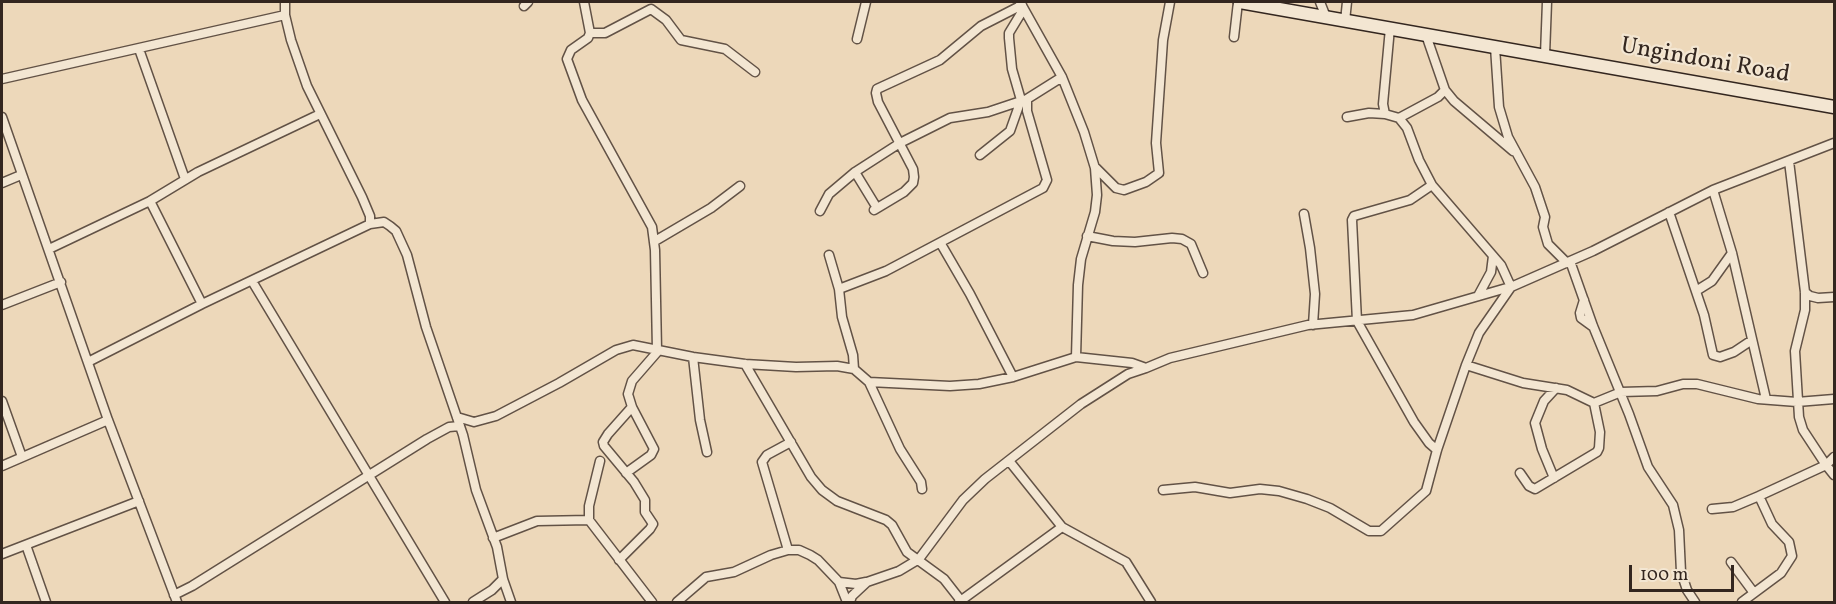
<!DOCTYPE html>
<html>
<head>
<meta charset="utf-8">
<style>
  body { margin:0 }
  #map { position:relative; width:1836px; height:604px; overflow:hidden; background:#edd8ba; font-family:Vollkorn,serif }
  canvas { display:block }
  .frame { position:absolute; inset:0; border:3px solid #33261f; pointer-events:none }
  .scale { position:absolute; left:1629px; top:565px; width:105px; height:27px; box-sizing:border-box; border:3px solid #33261f; border-top:0; padding-left:8px; font-size:18px; line-height:21px; white-space:nowrap; color:#33261f; -webkit-text-stroke:4px #f3e6d2; paint-order:stroke }
</style>
</head>
<body>
<div id="map">
<canvas width="1836" height="604"></canvas>
<div class="frame"></div>
<div class="scale">100 m</div>
</div>
<script>
const ctx = document.querySelector('canvas').getContext('2d');
ctx.lineJoin = 'round';
function poly(rows) {
  const path = new Path2D();
  for (const r of rows) {
    path.moveTo(r[0], r[1]);
    for (let i = 2; i < r.length; i += 2) path.lineTo(r[i], r[i + 1]);
  }
  return path;
}
function strokePath(path, color, width, dash) {
  ctx.strokeStyle = color;
  ctx.lineWidth = width;
  ctx.lineCap = dash ? 'butt' : 'round';
  ctx.setLineDash(dash || []);
  ctx.stroke(path);
}
function drawText(font, color, halo, rows, align = 'center') {
  ctx.font = font + ' Vollkorn,serif';
  ctx.lineWidth = 4.5;
  ctx.setLineDash([]);
  ctx.textBaseline = 'middle';
  ctx.strokeStyle = halo;
  ctx.fillStyle = color;
  for (const [text, x, y, turn = 0] of rows) {
    ctx.save();
    ctx.translate(x, y);
    ctx.rotate((+turn || 0) * Math.PI / 180);
    ctx.textAlign = isNaN(turn) ? turn : align;
    if (halo) ctx.strokeText(text, 0, 0);
    ctx.fillText(text, 0, 0);
    ctx.restore();
  }
}
const minor = poly([
  [584,2,590,33,588,38,571,50,567,59,582,100,652,227,655,250,657,350],
  [1320,2,1326,17],
  [524,6,528,2],
  [1345,21,1347,2],
  [1390,28,1383,104,1385,114,1399,118,1407,128,1419,160,1432,185,1501,265,1511,287,1593,251,1713,190,1834,143],
  [590,33,605,33,651,9,666,20,681,40,725,49,755,72],
  [1426,35,1445,90,1454,101,1513,151],
  [1234,37,1238,2],
  [857,39,866,2],
  [1495,47,1499,107,1508,137,1535,187,1545,217,1543,227,1548,244,1567,263],
  [139,49,185,179],
  [1545,55,1547,2],
  [2,79,285,15],
  [2,117,108,420,177,602],
  [1347,117,1369,113,1385,114],
  [1399,118,1438,97,1445,90],
  [980,155,1010,131,1021,100,1012,69,1009,38,1009,33,1023,10],
  [1789,161,1805,292,1805,310,1795,351,1799,417,1803,430,1826,465,1834,457],
  [1096,168,1116,188,1124,190,1146,182,1159,173,1156,143,1163,40,1170,2],
  [855,172,877,208],
  [2,183,21,175],
  [1432,185,1410,200,1354,216,1352,220,1357,321,1414,422,1429,443,1437,450],
  [1713,190,1732,253,1766,399],
  [150,201,202,304],
  [874,210,904,192,913,183,914,177,913,169,878,102,876,93,877,89,940,60,981,26,1022,5],
  [820,211,829,194,855,172,900,143,950,118,988,112,1027,99],
  [1669,212,1704,315,1713,355,1720,357,1734,352,1752,340],
  [1304,214,1310,248,1315,294,1313,325],
  [370,224,384,222,390,226,396,231,407,255,426,327,463,435,476,490,497,547,503,579,511,602],
  [1087,236,1113,241,1135,242,1172,238,1182,239,1191,244,1203,273],
  [655,241,711,208,740,186],
  [941,244,970,294,1013,377],
  [49,249,150,201,198,172,320,114],
  [829,255,839,289],
  [1570,261,1593,326,1629,414,1648,467,1673,505,1679,530,1681,572,1687,590,1695,602],
  [252,281,445,602],
  [1696,291,1712,281,1732,253],
  [1805,292,1810,296,1818,298,1834,297],
  [1478,296,1491,272,1493,256],
  [1584,300,1580,313,1581,318,1592,326],
  [2,305,61,282],
  [693,357,700,420,707,452],
  [1076,357,1132,363,1146,368,1170,358,1308,325,1413,315,1510,287],
  [88,362,202,304,370,224,370,216,362,197,307,86,291,40,285,15,285,2],
  [745,364,811,477,822,490,837,501,886,520,892,525,907,552,944,579,962,602],
  [1466,365,1523,383,1567,390,1594,403],
  [854,369,853,355,842,317,839,289,886,271,1043,188,1047,180,1027,111,1027,99,1062,77],
  [869,382,900,449,921,482,922,489],
  [2,401,22,457],
  [457,417,474,422,496,416,559,383,616,350,633,345,693,357,745,364,796,367,837,366,854,369,869,382,950,386,979,384,1013,377,1076,357,1078,285,1081,259,1095,212,1097,195,1095,168,1084,132,1062,77,1020,2],
  [1010,462,1062,527,1126,562,1151,602],
  [2,466,108,420],
  [626,473,651,455,654,449,632,407,628,394,632,381,659,350],
  [1520,473,1529,486,1535,489,1597,452,1599,448,1600,432,1594,403,1621,392,1657,391,1683,384,1697,384,1758,399,1797,402,1834,399],
  [1554,478,1542,449,1535,423,1544,401,1556,388],
  [1163,490,1195,487,1230,493,1260,489,1279,491,1307,499,1330,508,1369,531,1381,531,1426,491,1437,450,1466,365,1479,333,1511,287],
  [1712,509,1733,507,1759,496],
  [589,520,589,506,600,461],
  [493,538,537,521,589,520,652,602],
  [26,545,46,602],
  [788,550,762,462,767,455,791,442],
  [2,554,139,501],
  [619,560,650,529,653,524,645,512,645,500,634,482,604,446,603,442,608,434,632,407],
  [1731,562,1754,593],
  [839,582,847,602],
  [174,595,192,586,427,439,449,427,460,426],
  [473,602,492,590,503,579],
  [677,602,706,577,734,572,771,555,788,550,799,550,810,555,818,560,839,582,856,584,866,582],
  [850,602,852,596,867,582,899,571,919,559,963,500,985,479,1081,404,1128,374,1146,368],
  [959,602,1062,527],
  [1742,602,1781,573,1792,556,1789,542,1772,524,1759,496,1826,465,1834,475]
]);
const secondary = poly([
  [1240,2,1834,107]
]);
const streetNames = [
  ["Ungindoni Road",1705,62,10]
];
strokePath(minor, '#625246', 11);
strokePath(secondary, '#33261f', 15);
strokePath(minor, '#f3e6d2', 8);
strokePath(secondary, '#f3e6d2', 12);
drawText('24px', '#33261f', '#f3e6d2', streetNames);
</script>
</body>
</html>
